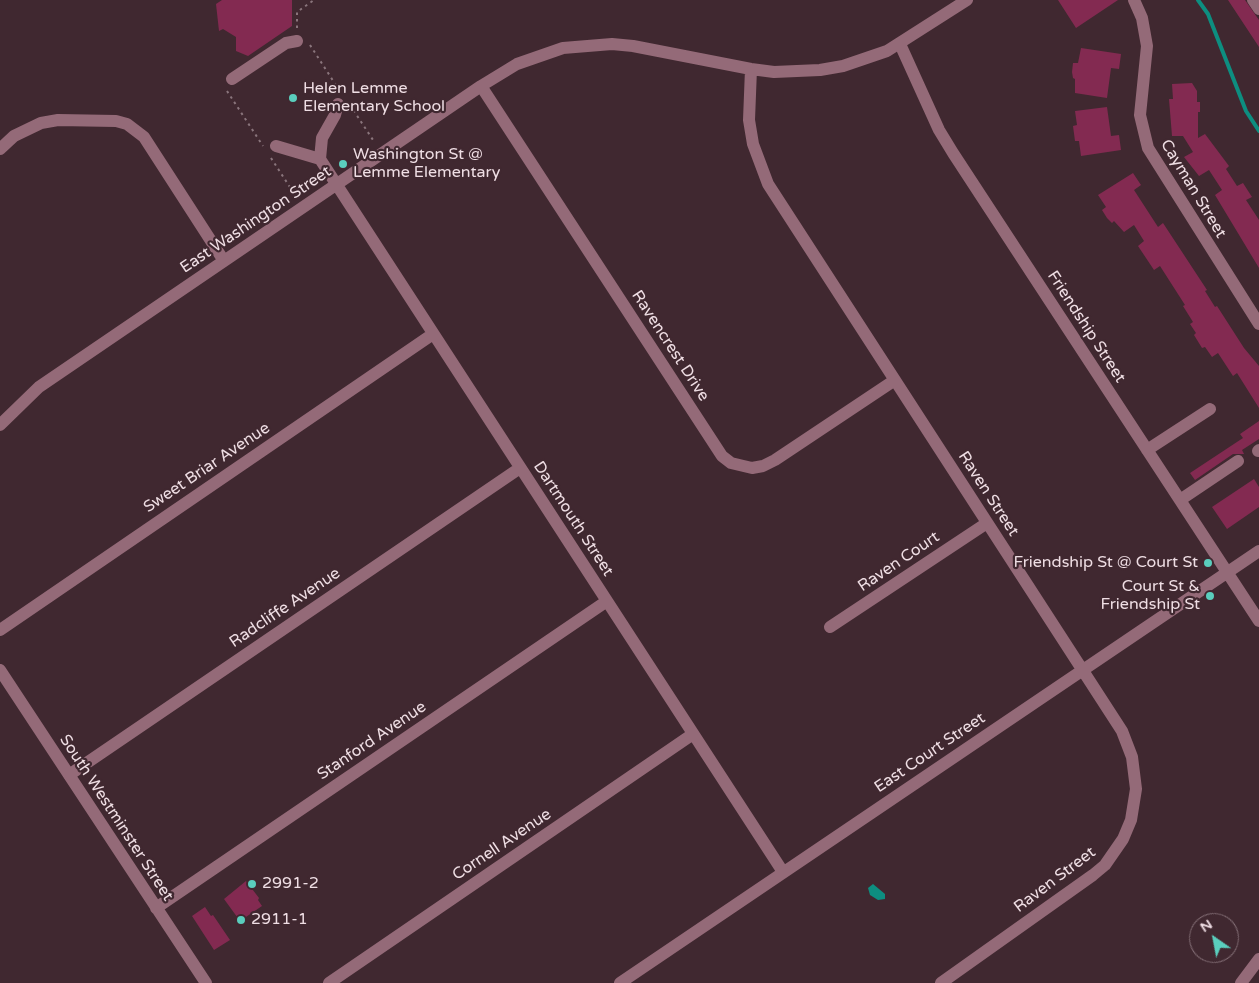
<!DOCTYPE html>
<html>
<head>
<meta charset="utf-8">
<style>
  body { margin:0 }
  #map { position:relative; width:1259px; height:983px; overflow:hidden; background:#402830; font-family:"Varela Round",sans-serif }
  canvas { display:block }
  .north { position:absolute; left:1189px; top:913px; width:50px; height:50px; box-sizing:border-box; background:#402830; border:1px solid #867178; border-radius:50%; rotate:327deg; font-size:14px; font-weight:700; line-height:20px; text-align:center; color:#efdee4 }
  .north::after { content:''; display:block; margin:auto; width:18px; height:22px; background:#5acebd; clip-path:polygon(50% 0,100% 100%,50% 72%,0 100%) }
</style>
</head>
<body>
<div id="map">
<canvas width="1259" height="983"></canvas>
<div class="north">N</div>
</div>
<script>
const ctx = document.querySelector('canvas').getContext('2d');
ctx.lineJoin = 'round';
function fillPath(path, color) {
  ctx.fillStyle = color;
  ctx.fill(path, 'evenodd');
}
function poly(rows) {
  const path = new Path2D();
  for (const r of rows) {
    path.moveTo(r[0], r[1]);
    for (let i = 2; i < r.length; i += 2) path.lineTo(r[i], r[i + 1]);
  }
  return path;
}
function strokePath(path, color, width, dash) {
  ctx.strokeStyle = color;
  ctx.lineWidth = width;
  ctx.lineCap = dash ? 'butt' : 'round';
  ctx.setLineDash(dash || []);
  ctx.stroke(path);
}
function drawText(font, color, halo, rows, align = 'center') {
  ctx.font = font + ' "Varela Round",sans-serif';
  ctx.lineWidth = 4.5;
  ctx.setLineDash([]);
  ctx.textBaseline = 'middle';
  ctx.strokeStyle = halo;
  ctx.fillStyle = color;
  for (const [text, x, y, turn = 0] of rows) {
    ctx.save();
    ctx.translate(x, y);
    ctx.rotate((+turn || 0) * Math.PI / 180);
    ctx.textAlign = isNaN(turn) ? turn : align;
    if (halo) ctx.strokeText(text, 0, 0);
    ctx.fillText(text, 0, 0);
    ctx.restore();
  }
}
const water = poly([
  [873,884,885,894,885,899,878,900,870,895,868,888]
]);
const stream = poly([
  [1198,0,1208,14,1246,111,1259,131]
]);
const building = poly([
  [222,0,292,0,292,26,248,56,236,51,236,37,223,29,219,31,216,4],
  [1058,0,1118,0,1076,28],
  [1228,0,1245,0,1259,20,1259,47],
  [1081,48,1121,54,1119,69,1111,68,1107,98,1075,93,1075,79,1073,78,1072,72,1073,63,1078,63],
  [1192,83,1197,91,1197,102,1200,102,1200,112,1198,112,1198,138,1205,134,1229,166,1226,169,1237,186,1243,183,1252,197,1246,200,1259,220,1259,268,1215,195,1222,190,1209,170,1199,176,1184,157,1193,152,1183,136,1172,136,1169,99,1173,99,1172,84],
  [1107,107,1111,136,1119,135,1121,150,1081,156,1079,141,1075,141,1073,126,1077,125,1075,111],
  [1133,173,1141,185,1134,190,1158,227,1163,223,1207,290,1205,291,1215,307,1217,306,1244,348,1259,366,1259,408,1237,373,1233,376,1218,353,1212,357,1205,347,1202,348,1194,335,1196,333,1190,324,1193,322,1183,306,1185,305,1160,266,1154,270,1138,246,1144,241,1134,225,1124,232,1114,221,1112,223,1107,218,1102,210,1106,207,1098,195],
  [1259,421,1259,439,1242,450,1244,454,1233,454,1195,480,1190,473,1243,438,1240,434],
  [1254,479,1259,487,1259,507,1227,529,1212,507],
  [246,881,259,898,258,900,262,906,240,921,224,899],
  [205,907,211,916,213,915,230,940,214,950,192,916]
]);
const path = poly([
  [297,28,297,12,314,0],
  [310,45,341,93],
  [227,91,263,146],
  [350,105,375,143],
  [271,158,297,198]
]);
const minor = poly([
  [1134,0,1142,18,1147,46,1140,115,1148,148,1259,324],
  [1253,0,1259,9],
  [900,44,939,130,953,153,1259,621],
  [751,69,749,120,753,144,768,184,1122,731,1132,757,1136,789,1131,820,1123,839,1105,865,1093,875,941,983],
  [232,79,286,43,297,41],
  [481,86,722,456,731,463,752,468,763,466,775,460,895,380],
  [276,146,320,159,322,138,335,115,338,104],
  [0,149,14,136,41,123,58,120,116,121,127,124,144,137,224,261],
  [320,159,783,872],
  [0,425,39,387,481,86,517,64,563,48,612,44,633,46,751,69,774,72,820,70,843,66,887,51,967,0],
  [1147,450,1210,409],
  [1258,451,1259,450],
  [1180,500,1238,461],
  [830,627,987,523],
  [0,630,433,334],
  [0,670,206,983],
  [69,775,520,468],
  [156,908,607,601],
  [329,983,693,734],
  [620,983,1259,551],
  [1241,983,1259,959]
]);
const markers = [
  [293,98,5,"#5acebd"],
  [343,164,5,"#5acebd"],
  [1208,563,5,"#5acebd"],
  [1210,596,5,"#5acebd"],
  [252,884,5,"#5acebd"],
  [241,920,5,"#5acebd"]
];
const poiNames = [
  ["Helen Lemme",303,89],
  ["Elementary School",303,107],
  ["Washington St @",353,155],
  ["Lemme Elementary",353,173],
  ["Friendship St @ Court St",1198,563,"right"],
  ["Court St &",1200,587,"right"],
  ["Friendship St",1200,605,"right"],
  ["2991-2",262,884],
  ["2911-1",251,920]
];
const streetNames = [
  ["Cayman Street",1193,189,59],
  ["East Washington Street",256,220,-34],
  ["Friendship Street",1086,327,57],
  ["Ravencrest Drive",670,346,57],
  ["Sweet Briar Avenue",207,468,-34],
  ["Raven Street",988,494,57],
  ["Dartmouth Street",573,519,57],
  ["Raven Court",899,562,-34],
  ["Radcliffe Avenue",285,608,-34],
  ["Stanford Avenue",372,741,-34],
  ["East Court Street",930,753,-34],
  ["South Westminster Street",116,818,57],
  ["Cornell Avenue",502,845,-34],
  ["Raven Street",1055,880,-37]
];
fillPath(water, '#0d8e80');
strokePath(stream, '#0d8e80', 4);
fillPath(building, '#832a51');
strokePath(path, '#8a757c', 2, [2.5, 4]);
strokePath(minor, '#946a78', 12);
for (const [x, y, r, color] of markers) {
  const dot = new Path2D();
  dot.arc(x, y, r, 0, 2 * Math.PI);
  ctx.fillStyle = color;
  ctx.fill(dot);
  strokePath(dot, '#402830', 2);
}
drawText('16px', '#efdee4', '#402830', poiNames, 'left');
drawText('16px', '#efdee4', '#402830', streetNames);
</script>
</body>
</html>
